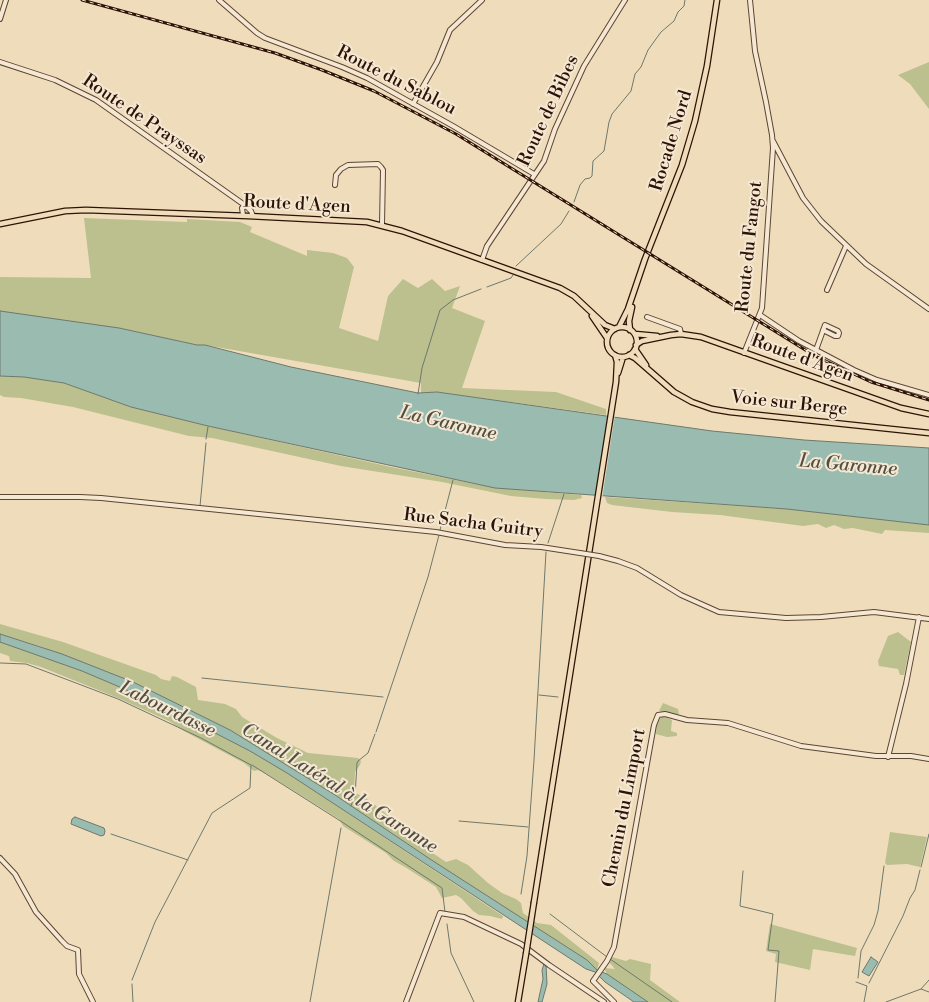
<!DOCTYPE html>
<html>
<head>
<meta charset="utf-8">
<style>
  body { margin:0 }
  canvas { display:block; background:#efdcbb }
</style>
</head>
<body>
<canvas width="929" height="1002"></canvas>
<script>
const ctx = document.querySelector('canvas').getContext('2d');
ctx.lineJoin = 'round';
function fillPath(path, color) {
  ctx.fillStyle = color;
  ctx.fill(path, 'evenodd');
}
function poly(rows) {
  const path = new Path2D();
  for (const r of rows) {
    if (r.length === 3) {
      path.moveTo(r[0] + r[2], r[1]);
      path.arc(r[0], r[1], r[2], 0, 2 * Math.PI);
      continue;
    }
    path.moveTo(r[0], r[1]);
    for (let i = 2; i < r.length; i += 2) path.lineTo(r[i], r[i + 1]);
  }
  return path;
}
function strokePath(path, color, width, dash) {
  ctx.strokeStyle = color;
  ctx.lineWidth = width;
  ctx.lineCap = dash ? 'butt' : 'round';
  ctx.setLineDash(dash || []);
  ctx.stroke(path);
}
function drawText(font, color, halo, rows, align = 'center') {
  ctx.font = font + ' "Libre Bodoni",serif';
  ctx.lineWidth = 4;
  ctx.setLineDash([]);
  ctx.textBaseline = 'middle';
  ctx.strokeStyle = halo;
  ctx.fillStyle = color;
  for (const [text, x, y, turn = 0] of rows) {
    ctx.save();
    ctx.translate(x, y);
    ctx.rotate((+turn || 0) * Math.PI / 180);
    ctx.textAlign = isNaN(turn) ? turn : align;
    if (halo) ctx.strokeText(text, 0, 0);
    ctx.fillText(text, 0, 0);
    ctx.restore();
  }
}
const green = poly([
  [929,62,929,109,910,84,898,75],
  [84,218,187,222,187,219,240,222,252,227,250,232,307,256,307,250,333,253,347,258,354,267,339,328,378,341,388,296,403,279,418,288,432,279,445,291,460,286,452,308,485,321,462,388,556,392,606,409,606,415,437,392,421,393,421,383,205,345,197,345,119,328,0,311,0,277,91,278],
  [0,376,24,377,64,383,131,407,208,426,391,467,495,488,581,495,582,498,574,500,546,499,511,496,442,482,341,466,212,438,189,436,73,407,21,398,4,397,0,395],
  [605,497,787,509,929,525,929,533,885,530,882,534,853,528,844,529,834,525,826,528,818,524,803,526,720,515,672,512,612,505,607,503],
  [0,624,63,642,156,675,161,679,170,681,172,676,177,677,196,687,198,700,225,704,236,709,242,717,277,738,308,753,358,758,361,761,360,765,355,772,354,792,367,799,388,815,394,827,446,862,456,859,468,865,488,883,502,893,516,899,521,903,523,913,537,923,551,925,599,963,597,970,587,960,430,859,335,795,230,730,133,682,39,646,0,634],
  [898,632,911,642,904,675,900,675,898,669,879,666,878,661,888,636],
  [0,642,82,671,155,702,250,751,287,773,503,916,502,919,490,916,479,915,473,911,461,898,456,895,442,898,436,887,405,867,394,861,386,853,343,826,339,819,267,774,258,770,254,771,244,763,184,731,169,721,118,698,41,667,27,663,10,661,9,656,0,653],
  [663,703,678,709,679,714,677,715,659,711],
  [662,716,672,720,671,731,677,733,677,736,667,737,656,734,657,721],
  [890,832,927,837,920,867,907,864,887,865,885,863],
  [770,924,857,948,855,956,813,949,810,970,775,962,776,954,766,951],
  [612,957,626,961,630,959,651,964,650,980,680,1002,648,1002,607,974,604,968,615,969,609,962]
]);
const water = poly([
  [0,311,119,328,197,345,205,345,291,367,418,393,437,392,712,431,804,440,929,448,929,525,787,509,495,488,208,426,131,407,64,383,24,377,0,376,0,311],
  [0,634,62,654,133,682,230,730,335,795,430,859,587,960,597,970,607,974,648,1002,634,1002,605,982,595,972,586,969,287,773,250,751,155,702,82,671,0,642,0,634],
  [75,817,104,828,105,831,104,835,101,836,71,824,72,819,75,817],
  [871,957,878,962,869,976,862,972,871,957],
  [544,964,546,965,547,984,542,1002,538,1002,543,979,542,970,544,964]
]);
const pier = poly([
  [608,413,615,414,602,499,595,499]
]);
const stream = poly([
  [574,202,580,185,585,179,590,178,592,176,593,161,604,151,609,122,612,114,631,91,635,74,641,67,648,50,661,32,674,21,678,12,684,6,685,0],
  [516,266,561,224,569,211],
  [487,287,511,278,513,275],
  [418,394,422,368,440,310,453,300,481,289],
  [206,439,208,427],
  [200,506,206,443],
  [440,530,453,480],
  [548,543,564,494],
  [0,663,26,664,118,699,201,738,251,765,250,788,212,813,155,922,132,980],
  [202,678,383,697],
  [539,695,558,697],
  [376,732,428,577,439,535],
  [252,765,342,822,442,888,445,912],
  [355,797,357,763,358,761,368,753,375,734],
  [351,806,353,800],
  [459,821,528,827],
  [111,834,188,860],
  [921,867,929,834],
  [743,871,740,906,773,914,768,950,779,951,775,1002],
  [521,894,527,856,534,760,546,552],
  [550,914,607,957],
  [447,924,451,953,474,1002],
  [610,959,672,1002],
  [858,978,861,951,874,925,878,911,884,866],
  [856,982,867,986,864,1002],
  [869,983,903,916,910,898,915,890,920,870],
  [132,984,133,1002],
  [921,989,929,980],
  [310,1002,341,828],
  [886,1002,921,989,929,992]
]);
const minor = poly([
  [219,0,257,33,265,38,342,67,367,78,453,126,534,174],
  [0,19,6,0],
  [0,62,55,80,96,100,246,206],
  [413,104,437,62,450,30,482,0],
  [773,141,803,198,821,221,866,264,929,309],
  [335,185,336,175,341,169,348,165,378,164,381,167,383,170,382,225],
  [243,215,242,208,246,206,251,211,253,216],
  [482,260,487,246,544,161,555,129,584,66,625,0],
  [827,290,846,246],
  [760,315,799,341,854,370,877,380,929,395],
  [647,317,680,329,681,334],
  [816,350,825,325,838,331,839,333,838,336,835,336,823,330],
  [744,353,762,308,773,148,772,135,766,102,755,51,750,0],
  [0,497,80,497,101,498,436,532,505,545,541,547,580,553],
  [599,556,618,561,637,568,681,595,719,612,786,618,821,617,874,612,929,619],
  [888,757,906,684,919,617],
  [0,858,15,874,36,912,62,941,67,946,78,950,79,974,93,1002],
  [406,1002,440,913,464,917,521,944,549,965,604,1002],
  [614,1002,593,981,607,961,614,947,654,725,658,715,665,714,687,720,728,723,801,746,876,756,911,756,929,759]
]);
const major = poly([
  [0,224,65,211,86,210,248,216,367,222,402,231,560,288,574,296,605,325,615,329],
  [592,316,607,338],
  [619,327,628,309,645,259,682,165,695,121,707,66,717,0],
  [622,342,15],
  [630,330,629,321,632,307],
  [635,334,657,336],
  [636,345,642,341,671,335,681,334,701,337,901,408,929,414],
  [635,349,646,365],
  [629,355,635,358,674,392,692,402,712,409,730,412,929,433],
  [618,373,623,357],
  [534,902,616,382,617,362,615,355],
  [518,1002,526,954]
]);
const rail = poly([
  [82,0,275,53,322,70,374,91,456,134,815,356,871,382,929,400]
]);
const minorBridge = poly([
  [580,553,599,556]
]);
const majorBridge = poly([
  [526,954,534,902]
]);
const streetNames = [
  ["Route du Sablou",396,81,27],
  ["Route de Bibes",549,111,-65],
  ["Route de Prayssas",144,120,34],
  ["Rocade Nord",672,141,-73],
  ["Route d'Agen",297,205,3],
  ["Route du Fangot",750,247,-84],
  ["Route d'Agen",802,359,20],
  ["Voie sur Berge",789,404,6],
  ["Rue Sacha Guitry",473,524,7],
  ["Chemin du Limport",625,808,-79]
];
const waterNames = [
  ["La Garonne",448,424,13],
  ["La Garonne",848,466,5],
  ["Labourdasse",167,710,26],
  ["Canal Latéral à la Garonne",339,789,32]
];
fillPath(green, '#bbc08e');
fillPath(water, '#9abcb0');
strokePath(water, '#6e786c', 1);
fillPath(pier, '#efdcbb');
strokePath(stream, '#6e786c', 1);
strokePath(minor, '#5e4433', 6);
strokePath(major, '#2d1206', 7);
strokePath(minor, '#f5e8d3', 4);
strokePath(major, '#efdcbb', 4.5);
strokePath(rail, '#2d1206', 3);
strokePath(rail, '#f5e8d3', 1, [4]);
strokePath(minorBridge, '#5e4433', 6, []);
strokePath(majorBridge, '#2d1206', 7, []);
strokePath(minorBridge, '#f5e8d3', 4);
strokePath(majorBridge, '#efdcbb', 4.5);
drawText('18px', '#2d1206', '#f5e8d3', streetNames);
drawText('italic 19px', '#534e42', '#f5e8d3', waterNames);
</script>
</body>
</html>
